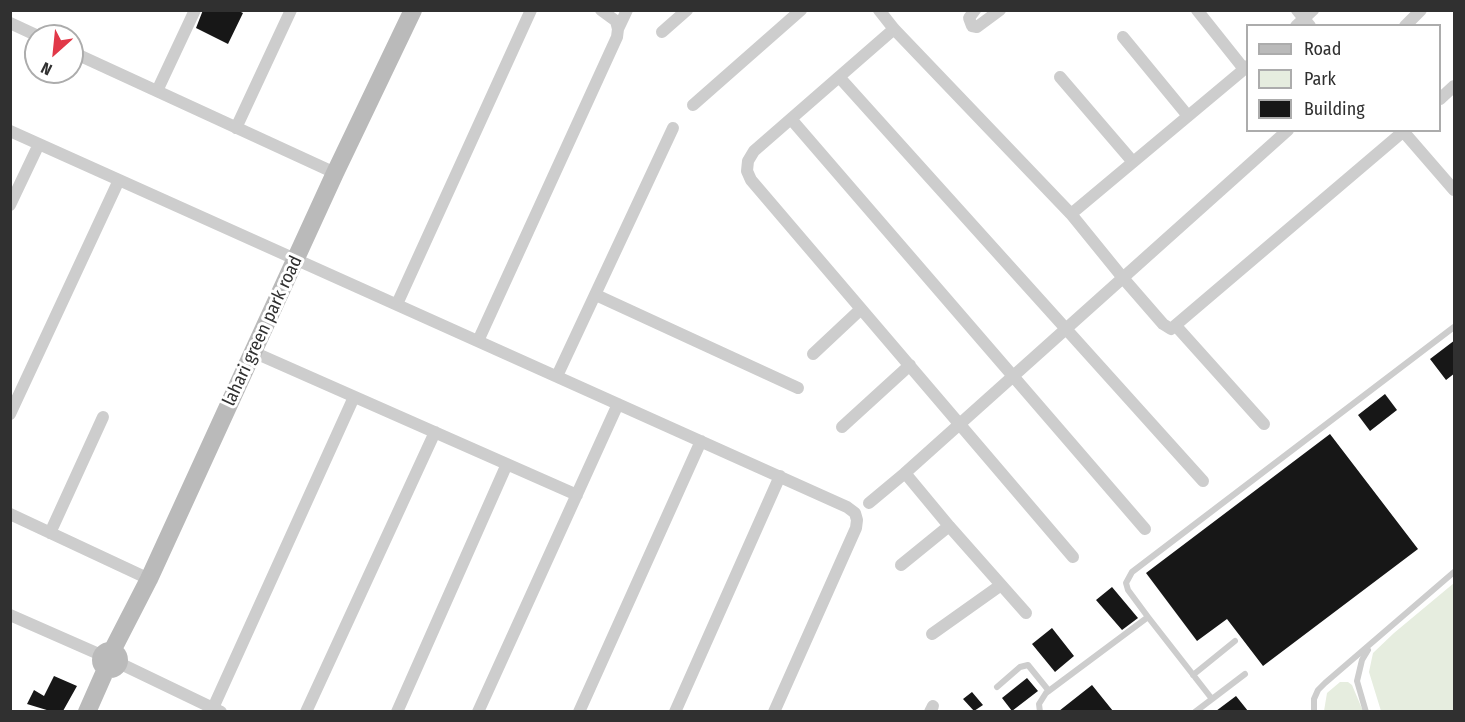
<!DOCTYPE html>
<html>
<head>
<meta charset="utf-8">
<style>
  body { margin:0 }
  #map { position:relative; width:1465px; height:722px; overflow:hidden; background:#fff; font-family:"Fira Sans Condensed",sans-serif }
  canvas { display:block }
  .frame { position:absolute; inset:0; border:12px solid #303030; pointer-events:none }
  .legend { position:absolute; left:1246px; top:24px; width:195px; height:108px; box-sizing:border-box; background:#fff; border:2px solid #acacac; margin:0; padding:8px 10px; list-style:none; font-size:18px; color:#303030 }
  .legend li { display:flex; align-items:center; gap:12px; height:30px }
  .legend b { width:30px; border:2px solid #acacac }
  .north { position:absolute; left:24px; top:24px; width:60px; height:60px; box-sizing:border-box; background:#fff; border:2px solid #acacac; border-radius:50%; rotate:207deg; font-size:16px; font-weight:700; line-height:24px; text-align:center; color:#303030 }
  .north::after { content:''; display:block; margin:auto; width:21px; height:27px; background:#e13848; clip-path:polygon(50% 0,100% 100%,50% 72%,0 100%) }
</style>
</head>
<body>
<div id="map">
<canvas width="1465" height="722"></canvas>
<div class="frame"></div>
<ul class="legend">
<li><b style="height:8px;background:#bababa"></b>Road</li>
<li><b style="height:16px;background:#e6eddf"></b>Park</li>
<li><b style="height:16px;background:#171717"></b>Building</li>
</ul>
<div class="north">N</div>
</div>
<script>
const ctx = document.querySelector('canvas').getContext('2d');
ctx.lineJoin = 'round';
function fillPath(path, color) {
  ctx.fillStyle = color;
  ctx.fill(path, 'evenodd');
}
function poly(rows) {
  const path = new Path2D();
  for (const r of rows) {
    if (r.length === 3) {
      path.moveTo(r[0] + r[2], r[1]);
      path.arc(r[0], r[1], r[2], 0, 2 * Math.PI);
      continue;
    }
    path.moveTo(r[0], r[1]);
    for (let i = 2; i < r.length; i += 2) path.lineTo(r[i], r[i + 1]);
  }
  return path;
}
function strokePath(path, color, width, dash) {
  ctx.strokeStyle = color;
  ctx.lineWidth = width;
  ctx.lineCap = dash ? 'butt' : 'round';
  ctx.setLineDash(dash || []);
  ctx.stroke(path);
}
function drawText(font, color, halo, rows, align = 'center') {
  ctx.font = font + ' "Fira Sans Condensed",sans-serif';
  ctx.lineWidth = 6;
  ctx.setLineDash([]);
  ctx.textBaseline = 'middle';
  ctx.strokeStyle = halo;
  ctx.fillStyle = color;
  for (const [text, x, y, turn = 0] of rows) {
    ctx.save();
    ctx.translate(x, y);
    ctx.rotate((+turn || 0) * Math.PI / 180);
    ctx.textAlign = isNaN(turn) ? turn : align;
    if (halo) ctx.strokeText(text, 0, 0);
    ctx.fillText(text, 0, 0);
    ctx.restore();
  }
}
const green = poly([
  [1454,583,1454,711,1381,711,1369,672,1373,653,1394,633],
  [1340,682,1348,682,1352,685,1363,711,1324,711,1327,693]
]);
const building = poly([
  [203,10,237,10,243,13,228,44,196,28],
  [1455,340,1455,373,1446,380,1430,359],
  [1385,394,1397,410,1370,431,1358,415],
  [1330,434,1418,549,1263,666,1227,619,1197,641,1146,573],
  [1112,587,1138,618,1122,630,1096,600],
  [1052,628,1074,656,1055,672,1032,644],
  [54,676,77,686,63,711,50,711,27,704,34,690,44,696],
  [1027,678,1038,691,1012,711,1002,698],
  [1092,685,1113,711,1059,711],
  [972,692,983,705,974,711,963,699],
  [1236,696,1248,711,1216,711]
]);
const lane = poly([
  [1148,617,1128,590,1126,583,1132,572,1454,327],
  [1193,675,1235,641],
  [997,687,1020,667,1028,665,1049,691],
  [1040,712,1039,704,1046,693,1148,617,1212,699],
  [1195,712,1245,674],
  [1314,712,1314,699,1318,690,1325,683,1454,572],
  [1366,712,1357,681,1362,660,1368,650]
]);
const street = poly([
  [879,10,894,29,1071,214,1123,278,1163,324,1171,329,1405,130],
  [975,10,969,18,972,26,977,27,1000,10],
  [1197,10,1244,69],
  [1297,10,1310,26],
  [10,23,38,36],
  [1296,26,1313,10],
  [1405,26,1421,10],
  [618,29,627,10],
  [894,29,754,151,748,161,747,171,751,180,1073,557],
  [662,32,687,10],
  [1123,37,1188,116],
  [72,52,335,173],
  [1060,77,1133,162],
  [840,78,1203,481],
  [157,91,195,10],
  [1440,99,1454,86],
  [693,105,801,10],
  [791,119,1145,529],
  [236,128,291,10],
  [1402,130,1454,190],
  [10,131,847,507,855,513,857,520,856,528,774,712],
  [10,205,39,144],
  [1071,214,1248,66],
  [596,295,798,388],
  [397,304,531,10],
  [1176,326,1264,424],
  [478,341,617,37,618,29,616,21,601,10],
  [253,352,577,495],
  [813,354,861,309],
  [557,376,673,128],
  [10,414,119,180],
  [842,427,910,365],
  [869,503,905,473],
  [10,514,149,579],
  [50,533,103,417],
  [901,565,949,526],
  [1026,613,949,526,905,473,1288,130],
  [10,615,101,655],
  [932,634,1001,585],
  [119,663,221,712],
  [213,708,354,397],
  [306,712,435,432],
  [397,712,507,464],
  [478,712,618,404],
  [579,712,701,441],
  [675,712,780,476],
  [930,712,933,706]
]);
const secondary = poly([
  [110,660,9],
  [112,651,149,579,335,173,413,10],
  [87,712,106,669]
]);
const streetNames = [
  ["lahari green park road",263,331,-65]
];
fillPath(green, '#e6eddf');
fillPath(building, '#171717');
strokePath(lane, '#cdcdcd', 6);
strokePath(street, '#cdcdcd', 12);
strokePath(secondary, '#bababa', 18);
drawText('18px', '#303030', '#fff', streetNames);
</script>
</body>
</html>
